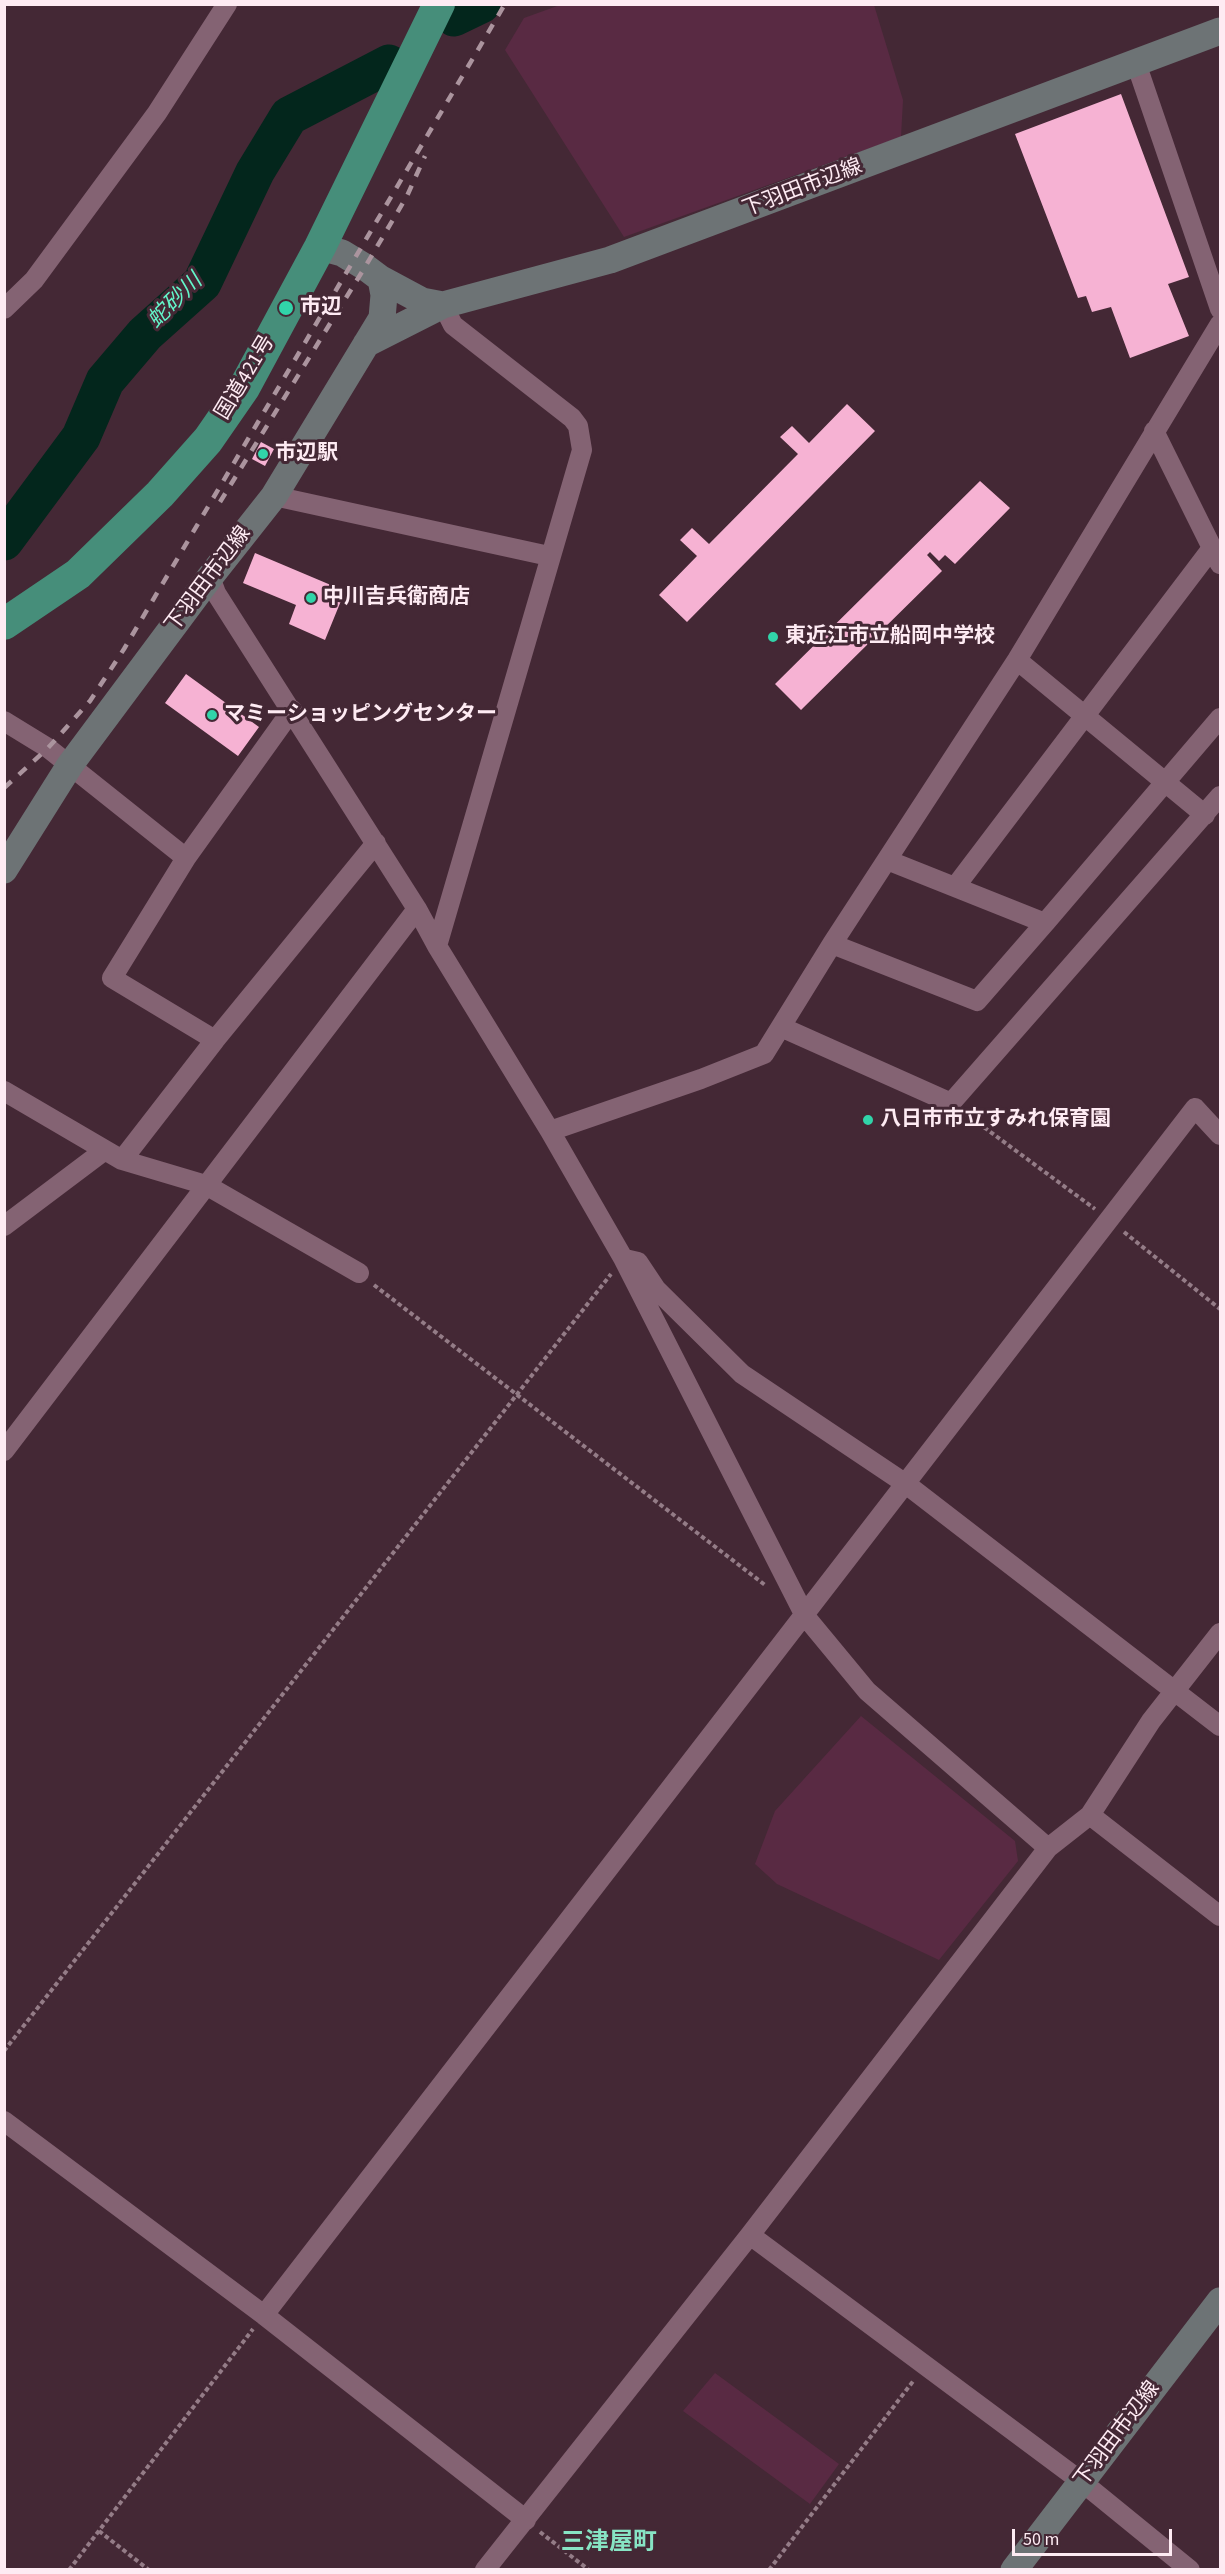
<!DOCTYPE html>
<html>
<head>
<meta charset="utf-8">
<style>
  body { margin:0 }
  #map { position:relative; width:1225px; height:2574px; overflow:hidden; background:#442835; font-family:"Source Sans 3",sans-serif }
  canvas { display:block }
  .frame { position:absolute; inset:0; border:6px solid #feebf3; pointer-events:none }
  .scale { position:absolute; left:1012px; top:2529px; width:160px; height:27px; box-sizing:border-box; border:3px solid #feebf3; border-top:0; padding-left:8px; font-size:18px; line-height:21px; white-space:nowrap; color:#feebf3; -webkit-text-stroke:4px #442835; paint-order:stroke }
</style>
</head>
<body>
<div id="map">
<canvas width="1225" height="2574"></canvas>
<div class="frame"></div>
<div class="scale">50 m</div>
</div>
<script>
const ctx = document.querySelector('canvas').getContext('2d');
ctx.lineJoin = 'round';
function fillPath(path, color) {
  ctx.fillStyle = color;
  ctx.fill(path, 'evenodd');
}
function poly(rows) {
  const path = new Path2D();
  for (const r of rows) {
    path.moveTo(r[0], r[1]);
    for (let i = 2; i < r.length; i += 2) path.lineTo(r[i], r[i + 1]);
  }
  return path;
}
function strokePath(path, color, width, dash) {
  ctx.strokeStyle = color;
  ctx.lineWidth = width;
  ctx.lineCap = dash ? 'butt' : 'round';
  ctx.setLineDash(dash || []);
  ctx.stroke(path);
}
function drawText(font, color, halo, rows, align = 'center') {
  ctx.font = font + ' "Source Sans 3","Noto Sans JP",sans-serif';
  ctx.lineWidth = 6;
  ctx.setLineDash([]);
  ctx.textBaseline = 'middle';
  ctx.strokeStyle = halo;
  ctx.fillStyle = color;
  for (const [text, x, y, turn = 0] of rows) {
    ctx.save();
    ctx.translate(x, y);
    ctx.rotate((+turn || 0) * Math.PI / 180);
    ctx.textAlign = isNaN(turn) ? turn : align;
    if (halo) ctx.strokeText(text, 0, 0);
    ctx.fillText(text, 0, 0);
    ctx.restore();
  }
}
const green = poly([
  [560,5,874,5,903,100,901,137,624,237,505,50,524,18],
  [861,1716,1015,1841,1018,1861,939,1960,777,1884,755,1864,775,1811],
  [715,2373,839,2464,810,2504,683,2411]
]);
const river = poly([
  [454,17,481,4],
  [4,541,81,437,105,381,145,334,202,283,255,172,289,116,389,64]
]);
const building = poly([
  [1121,94,1189,277,1168,284,1189,336,1130,358,1111,307,1092,312,1086,296,1078,298,1015,134],
  [847,404,875,431,687,622,659,595,697,556,680,540,692,528,709,544,798,454,780,437,792,426,809,443],
  [261,442,274,449,265,466,252,459],
  [980,481,1010,508,955,564,945,555,939,561,930,552,927,555,942,571,801,710,775,684],
  [255,553,345,591,325,640,289,624,296,605,243,583],
  [186,674,259,727,238,756,165,703]
]);
const path = poly([
  [966,1114,1095,1209],
  [1124,1232,1220,1309],
  [374,1285,765,1585],
  [4,2051,611,1274],
  [99,2531,149,2570],
  [540,2532,589,2570],
  [69,2570,253,2329],
  [769,2570,914,2380]
]);
const minor = poly([
  [1136,63,1220,309],
  [4,309,34,280,157,113,227,4],
  [1154,431,1220,564],
  [274,496,549,556],
  [210,577,216,593,417,909,437,946,550,1131,623,1258,805,1616,867,1691,1048,1848],
  [1017,660,1205,815],
  [4,721,48,748,186,858],
  [887,860,1045,923,1220,718],
  [955,887,1212,548],
  [832,944,977,1001,1045,923],
  [437,946,582,450,578,426,572,418,453,325,443,305],
  [781,1027,951,1103,1220,796],
  [215,1040,112,978,186,858,292,710],
  [4,1091,122,1160,206,1185,359,1273],
  [550,1131,701,1079,764,1054,832,944,1017,660,1220,324],
  [122,1160,215,1040,376,843],
  [4,1226,105,1150],
  [625,1259,638,1262,656,1289,742,1374,906,1484,1220,1726],
  [4,1451,417,909],
  [1090,1815,1220,1916],
  [4,2121,264,2315,526,2520],
  [750,2235,1082,2482,1190,2570],
  [264,2315,1195,1108,1220,1135],
  [485,2570,750,2235,1048,1848,1090,1815,1151,1721,1220,1633]
]);
const secondary = poly([
  [320,247,342,253,365,267,381,279,422,301,443,305,610,260,1220,31],
  [366,344,443,305],
  [4,870,70,765,210,577,274,496,382,318,384,295,381,279],
  [1014,2570,1220,2301]
]);
const trunk = poly([
  [4,624,78,574,160,494,208,440,244,388,320,247,439,4]
]);
const rail = poly([
  [220,502,365,267,407,196,425,156],
  [4,788,48,748,90,701,124,649,505,4]
]);
const markers = [
  [286,308,8,"#31d4a9"],
  [263,454,6,"#31d4a9"],
  [311,598,6,"#31d4a9"],
  [773,637,6,"#31d4a9"],
  [212,715,6,"#31d4a9"],
  [868,1120,6,"#31d4a9"]
];
const streetNames = [
  ["下羽田市辺線",803,189,-21],
  ["国道421号",246,378,-59],
  ["下羽田市辺線",209,580,-53],
  ["下羽田市辺線",1118,2435,-53]
];
const poiNames = [
  ["市辺",300,308],
  ["市辺駅",275,454],
  ["中川吉兵衛商店",323,598],
  ["東近江市立船岡中学校",785,637],
  ["マミーショッピングセンター",224,715],
  ["八日市市立すみれ保育園",880,1120]
];
const waterNames = [
  ["蛇砂川",176,302,-45]
];
const quarterNames = [
  ["三津屋町",609,2544]
];
fillPath(green, '#592a43');
strokePath(river, '#03261c', 39);
fillPath(building, '#f6b2d3');
strokePath(path, '#947c87', 4, [4.5, 3]);
strokePath(minor, '#846373', 20);
strokePath(secondary, '#6d7375', 27);
strokePath(trunk, '#468e7a', 32);
strokePath(rail, '#ab949e', 4.5, [10, 10]);
for (const [x, y, r, color] of markers) {
  const dot = new Path2D();
  dot.arc(x, y, r, 0, 2 * Math.PI);
  ctx.fillStyle = color;
  ctx.fill(dot);
  strokePath(dot, '#442835', 2);
}
drawText('21px', '#feebf3', '#442835', streetNames);
drawText('bold 21px', '#feebf3', '#442835', poiNames, 'left');
drawText('italic 22px', '#63f6ca', '#442835', waterNames);
drawText('bold 24px', '#87e4c4', '#442835', quarterNames);
</script>
</body>
</html>
